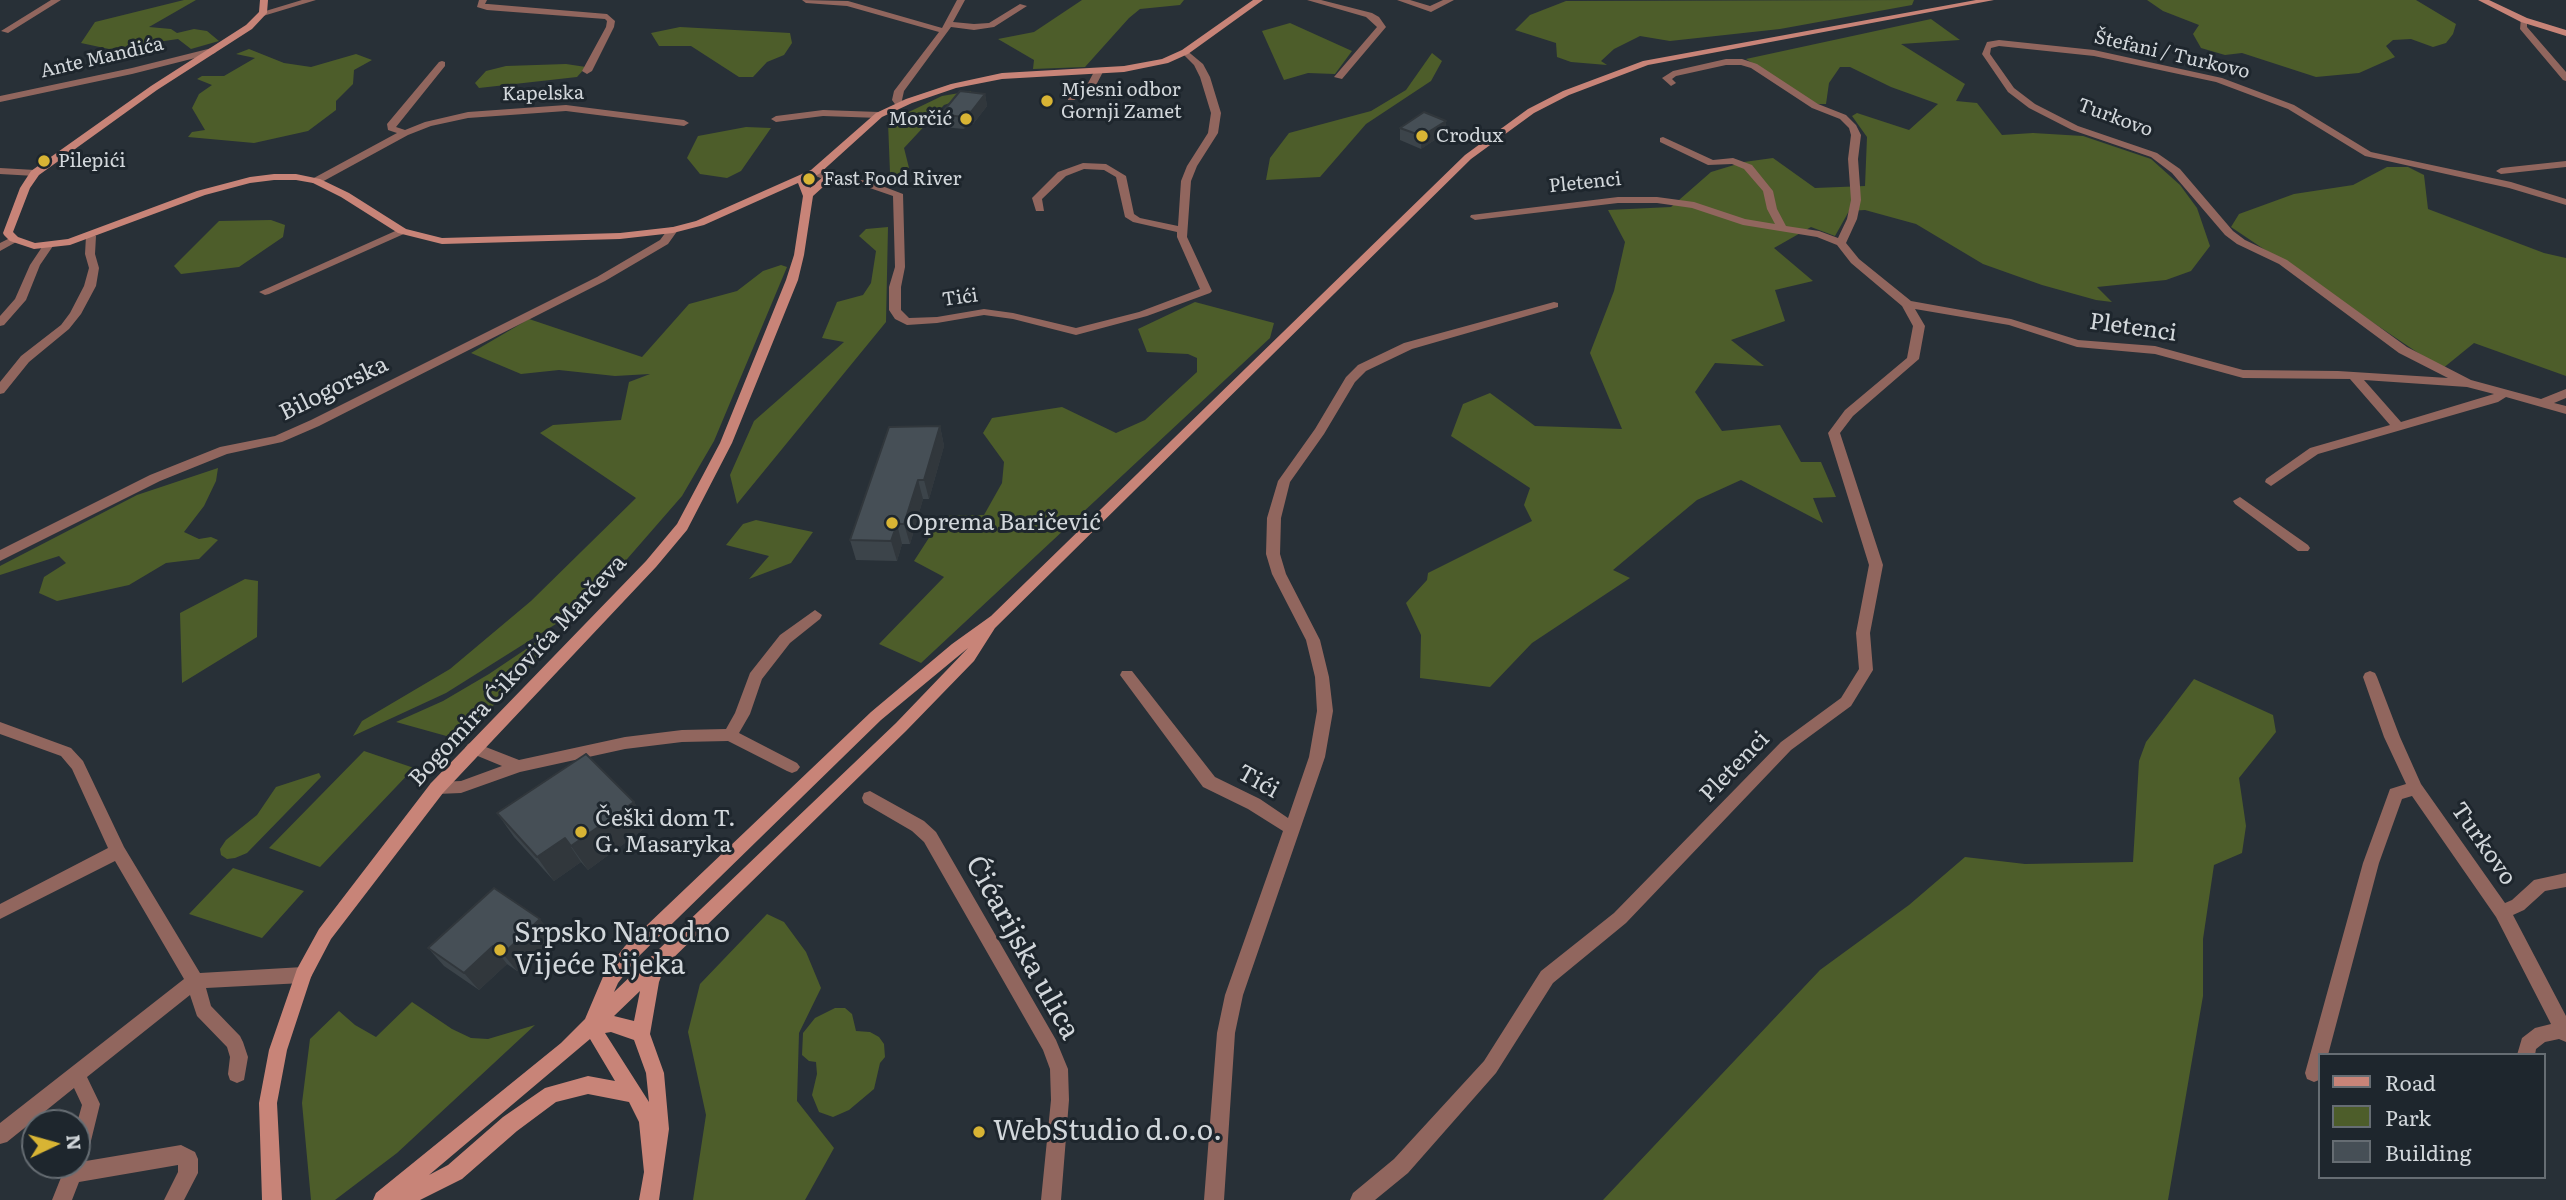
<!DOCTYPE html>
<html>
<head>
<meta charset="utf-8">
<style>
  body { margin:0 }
  #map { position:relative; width:2566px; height:1200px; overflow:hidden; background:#283037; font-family:Literata,serif }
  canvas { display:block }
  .legend { position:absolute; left:2318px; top:1053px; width:228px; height:126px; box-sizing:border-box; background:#1e262d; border:2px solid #666d73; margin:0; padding:9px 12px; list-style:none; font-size:21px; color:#d2d7db }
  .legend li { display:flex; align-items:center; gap:14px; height:35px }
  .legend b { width:35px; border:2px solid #666d73 }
  .north { position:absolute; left:21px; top:1109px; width:70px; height:70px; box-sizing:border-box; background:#1e262d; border:2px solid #666d73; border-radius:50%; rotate:85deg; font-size:19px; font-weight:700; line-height:28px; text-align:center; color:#d2d7db }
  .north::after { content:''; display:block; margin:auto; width:24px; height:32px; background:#d8b434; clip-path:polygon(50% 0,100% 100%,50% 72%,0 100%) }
</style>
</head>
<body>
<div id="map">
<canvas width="2566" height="1200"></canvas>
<ul class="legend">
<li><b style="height:9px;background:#c88478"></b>Road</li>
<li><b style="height:19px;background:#4d5d2a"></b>Park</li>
<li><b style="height:19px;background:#464f56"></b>Building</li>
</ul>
<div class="north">N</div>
</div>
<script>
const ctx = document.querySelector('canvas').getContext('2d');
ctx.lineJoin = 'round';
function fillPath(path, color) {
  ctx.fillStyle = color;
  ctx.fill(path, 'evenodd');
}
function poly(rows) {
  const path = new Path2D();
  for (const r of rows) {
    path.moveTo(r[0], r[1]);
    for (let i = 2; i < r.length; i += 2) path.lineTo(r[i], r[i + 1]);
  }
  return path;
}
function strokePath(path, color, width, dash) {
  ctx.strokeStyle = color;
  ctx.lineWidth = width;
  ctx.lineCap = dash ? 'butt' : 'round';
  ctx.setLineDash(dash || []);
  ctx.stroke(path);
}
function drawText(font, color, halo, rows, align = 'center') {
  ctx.font = font + ' Literata,serif';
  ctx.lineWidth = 6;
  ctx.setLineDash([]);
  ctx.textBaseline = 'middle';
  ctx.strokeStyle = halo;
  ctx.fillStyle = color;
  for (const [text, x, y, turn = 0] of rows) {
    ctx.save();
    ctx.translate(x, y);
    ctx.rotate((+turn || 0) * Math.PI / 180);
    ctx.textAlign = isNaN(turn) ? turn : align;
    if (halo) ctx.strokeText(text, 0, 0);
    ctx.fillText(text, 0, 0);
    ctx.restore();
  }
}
const green = poly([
  [184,0,196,0,149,27,171,29,177,33,194,29,207,31,219,41,191,49,178,39,109,49,81,43,95,22],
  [1082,0,1184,0,1180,5,1140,9,1129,18,1085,67,1033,69,1034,60,998,39,1034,32],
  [1914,0,1912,5,1780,29,1670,41,1640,36,1614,49,1601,61,1607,65,1571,62,1557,57,1556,43,1515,30,1530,15,1566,1],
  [2147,0,2416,0,2456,24,2453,34,2446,43,2433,47,2411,39,2393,40,2386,46,2395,57,2359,73,2316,77,2242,53,2225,55,2201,48,2193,34,2199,25,2163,11],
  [1931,19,1960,40,1901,44,1965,84,1956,101,1977,103,2002,135,2033,133,2083,136,2151,159,2180,185,2197,208,2210,246,2191,271,2166,280,2097,287,2112,302,2096,300,2042,285,1983,264,1916,224,1865,210,1849,211,1835,236,1811,227,1774,248,1813,281,1775,290,1785,321,1731,340,1764,366,1715,363,1695,392,1722,431,1780,425,1801,462,1821,462,1836,497,1813,498,1823,523,1741,480,1697,500,1613,570,1630,578,1532,643,1490,687,1420,678,1421,635,1406,603,1427,580,1428,573,1532,521,1524,505,1530,488,1451,436,1463,404,1490,393,1535,426,1622,429,1590,353,1614,291,1625,242,1608,210,1671,207,1711,172,1744,162,1773,158,1815,188,1865,186,1867,137,1852,116,1857,113,1909,130,1938,104,1891,87,1850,67,1840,67,1829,83,1826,104,1817,104,1746,59],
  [1290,23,1352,51,1335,74,1308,73,1284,80,1262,31],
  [680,27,790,33,792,43,784,55,767,62,753,77,739,77,691,46,659,46,651,33],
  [249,49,284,63,311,67,356,54,372,60,354,70,353,84,336,101,336,110,308,131,254,143,188,137,192,132,205,130,192,108,199,94,212,85,197,79,202,76,224,76,255,58,236,54],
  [1432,53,1442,61,1431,81,1366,124,1320,177,1266,180,1270,158,1289,133,1371,111,1406,90],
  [566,64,586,67,577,77,479,88,475,83,486,71,506,66],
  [971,91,971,96,944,105,904,148,909,168,900,176,890,173,888,122,942,96],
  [746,127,771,128,741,171,727,178,700,174,687,158,698,136],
  [2387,167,2408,167,2424,175,2428,209,2544,253,2566,258,2566,376,2474,343,2442,369,2231,227,2239,214,2294,194,2353,185],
  [271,220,285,225,283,237,239,267,181,274,174,266,219,221],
  [888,227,886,322,737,504,730,475,754,421,844,342,822,338,837,302,863,295,871,283,876,251,859,236,866,229],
  [781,265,787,267,714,441,682,496,621,566,559,622,446,693,353,736,362,721,450,669,531,601,636,498,540,433,553,425,621,420,629,382,650,374,615,376,559,370,521,374,471,353,529,319,642,357,689,304,737,291,763,271],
  [1195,302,1274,323,1270,338,921,663,879,644,944,577,914,561,943,516,984,515,1002,483,1004,462,983,433,992,418,1062,407,1116,433,1145,420,1197,372,1197,358,1188,354,1147,352,1138,329],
  [218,468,216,481,204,506,184,532,199,539,211,537,218,540,199,559,166,563,129,585,57,601,39,593,44,577,66,563,59,556,0,575,0,566,137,495],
  [756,520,813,532,791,563,749,579,769,556,726,545,743,524],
  [245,579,258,581,257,637,182,683,180,613],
  [561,635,463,737,450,737,396,722,443,701,489,674,535,643],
  [2194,679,2273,715,2276,732,2239,778,2246,826,2242,853,2214,865,2203,939,2203,996,2168,1200,1603,1200,1820,970,1909,905,1965,857,2025,864,2133,862,2139,761,2146,742],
  [364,751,414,768,320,867,269,848],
  [319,773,321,777,247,853,235,858,227,859,221,855,220,849,226,840,257,815,276,787],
  [233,868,304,891,262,938,189,914],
  [767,914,784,922,806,952,821,988,799,1033,797,1101,834,1148,805,1200,693,1200,706,1115,688,1032,700,984],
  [412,1002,452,1029,471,1038,488,1039,535,1025,397,1153,335,1200,311,1200,302,1103,310,1039,339,1011,355,1025,376,1037],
  [835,1008,845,1008,852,1014,856,1031,870,1032,879,1037,884,1044,885,1057,880,1063,874,1089,849,1110,833,1117,819,1112,812,1095,817,1074,816,1062,809,1061,802,1055,803,1033,815,1018]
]);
const street = poly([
  [51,0,61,0,8,33,1,31,51,0],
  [302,0,316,0,263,16,259,13,302,0],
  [479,0,487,0,485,4,488,4,607,14,615,21,614,27,592,71,587,74,582,71,606,27,607,21,605,19,487,10,477,7,479,0],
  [802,0,848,1,942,28,957,0,965,0,953,22,974,24,989,23,1020,4,1027,6,994,27,974,30,951,27,904,91,902,100,905,105,900,108,897,107,892,100,894,91,939,32,847,6,806,3,802,0],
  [1307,0,1321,0,1372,13,1379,17,1386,27,1342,79,1334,77,1377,27,1366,17,1307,0],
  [1397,0,1410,0,1430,6,1443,0,1454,0,1431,12,1397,0],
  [2521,18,2527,18,2527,27,2566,72,2566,81,2563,80,2520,29,2521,18],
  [1999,40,2094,50,2222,78,2294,105,2371,152,2511,182,2566,199,2566,205,2509,188,2365,156,2288,109,2216,82,2094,56,1999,46,1991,48,1990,54,2014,88,2035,104,2078,126,2157,153,2180,169,2233,231,2245,240,2287,260,2407,347,2471,380,2541,399,2566,389,2566,398,2554,403,2566,406,2566,414,2506,397,2498,402,2318,454,2271,486,2265,482,2266,479,2310,448,2390,425,2350,379,2243,378,2155,354,2077,347,2009,325,1915,309,1925,326,1919,359,1853,416,1840,433,1883,565,1870,633,1873,670,1851,706,1791,750,1626,923,1553,983,1496,1073,1408,1173,1375,1200,1350,1200,1353,1193,1394,1159,1484,1061,1541,971,1614,913,1781,742,1841,698,1859,669,1856,633,1869,565,1828,433,1845,410,1907,358,1913,326,1902,306,1851,263,1837,245,1817,237,1743,225,1692,208,1657,203,1618,203,1475,220,1470,217,1471,215,1618,197,1657,197,1694,202,1745,219,1775,224,1767,209,1763,191,1744,169,1732,164,1708,165,1660,142,1660,138,1663,137,1713,160,1733,158,1752,165,1773,191,1777,209,1786,226,1819,231,1838,238,1847,219,1851,200,1848,159,1851,135,1849,128,1840,119,1812,108,1751,68,1741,65,1726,65,1676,76,1672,79,1676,83,1671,86,1662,78,1673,71,1726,59,1742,59,1757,64,1818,104,1846,115,1856,125,1861,135,1858,159,1861,200,1857,219,1846,243,1859,259,1911,301,2011,319,2078,340,2155,346,2243,370,2338,371,2448,378,2399,353,2279,264,2237,244,2225,235,2172,173,2151,157,2072,130,2029,108,2008,92,1982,54,1987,42,1999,40],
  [2364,380,2467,387,2494,394,2401,422,2364,380],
  [212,48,216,51,215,53,132,74,0,102,0,96,132,68,212,48],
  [1185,49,1203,64,1210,77,1221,113,1218,133,1197,166,1191,181,1187,237,1212,291,1210,293,1147,316,1076,335,1013,319,984,315,937,323,907,325,895,319,889,310,889,287,895,267,893,196,864,186,830,182,811,174,811,170,819,170,836,177,869,181,903,194,905,267,901,287,901,310,909,318,937,317,984,309,1013,313,1076,328,1139,312,1200,289,1177,237,1177,232,1133,222,1125,217,1116,177,1104,170,1084,169,1066,176,1042,199,1044,211,1036,211,1032,198,1058,172,1083,163,1106,164,1126,176,1134,214,1140,218,1178,226,1181,181,1187,166,1208,133,1211,113,1200,77,1194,65,1181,52,1185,49],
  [442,61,445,62,445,66,396,127,405,130,425,122,468,112,566,105,684,120,689,123,684,126,566,111,468,118,431,126,408,135,320,183,312,183,312,179,397,133,388,130,387,124,439,62,442,61],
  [1096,68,1104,70,1094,89,1074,100,1068,100,1068,96,1087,85,1096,68],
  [823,110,879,112,884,115,879,118,823,116,776,122,771,119,776,116,823,110],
  [2566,161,2566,167,2501,174,2496,171,2501,168,2566,161],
  [0,168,35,170,40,173,35,176,0,174,0,168],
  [673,227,678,230,668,244,605,281,319,426,282,442,227,454,160,481,0,561,0,550,150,475,220,447,275,436,311,420,597,277,660,240,669,228,673,227],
  [402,228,406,229,406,233,269,294,265,295,259,292,402,228],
  [91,233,96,236,95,254,99,268,96,286,81,314,69,329,29,362,4,393,0,394,0,382,21,356,61,325,70,313,84,286,89,268,85,254,86,236,91,233],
  [14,236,18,237,18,241,0,251,0,243,14,236],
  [48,243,53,246,40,265,26,300,4,325,0,326,0,316,15,299,30,265,44,244,48,243],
  [1554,302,1558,303,1558,307,1412,349,1366,371,1355,382,1324,434,1290,482,1281,518,1280,554,1286,574,1320,640,1329,677,1333,711,1325,757,1243,995,1235,1033,1224,1200,1204,1200,1217,1033,1225,995,1283,831,1248,809,1203,787,1120,675,1122,671,1132,671,1215,777,1260,799,1288,818,1309,757,1317,711,1315,677,1306,640,1272,574,1266,554,1267,518,1278,481,1315,429,1346,377,1358,365,1404,343,1554,302],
  [2240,497,2308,545,2310,548,2308,551,2298,551,2235,504,2233,501,2240,497],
  [815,610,822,615,820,619,790,643,762,679,750,714,739,733,797,763,800,767,797,771,792,773,787,771,728,741,682,742,625,749,520,772,461,793,437,794,431,793,429,788,431,783,437,782,461,781,502,766,468,752,465,748,468,744,473,742,519,760,625,737,682,730,726,729,735,713,750,673,780,635,815,610],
  [2370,671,2375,673,2377,677,2400,737,2421,784,2505,903,2512,900,2534,880,2566,873,2566,887,2545,891,2524,910,2513,915,2566,1016,2566,1042,2559,1039,2545,1042,2536,1049,2535,1055,2517,1055,2522,1038,2535,1028,2551,1024,2496,917,2412,796,2402,799,2379,863,2328,1055,2319,1055,2319,1080,2314,1082,2307,1079,2305,1073,2363,863,2390,789,2406,784,2384,737,2363,677,2365,673,2370,671],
  [0,722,71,748,83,761,124,847,200,973,303,967,309,969,312,975,309,981,303,983,206,988,211,1006,240,1036,243,1042,248,1057,244,1080,237,1083,230,1080,228,1074,230,1057,227,1047,197,1016,190,995,87,1077,100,1104,86,1161,181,1145,195,1152,198,1159,198,1173,184,1200,164,1200,178,1172,178,1165,79,1182,72,1200,52,1200,66,1165,77,1165,77,1123,82,1105,74,1088,7,1142,0,1144,0,1123,184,979,115,861,0,919,0,904,108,848,72,769,61,756,0,734,0,722],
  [870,791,924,821,936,832,1056,1040,1068,1069,1069,1100,1061,1200,1041,1200,1051,1100,1050,1069,1043,1050,924,842,912,831,864,803,862,798,864,793,870,791]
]);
const secondary = poly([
  [260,0,268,0,267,13,252,29,157,90,39,175,30,188,13,232,18,237,35,243,68,239,197,191,250,177,274,174,296,174,320,179,349,193,406,229,442,238,620,233,673,227,696,221,811,170,876,113,906,99,951,84,1002,73,1124,66,1162,59,1182,50,1253,0,1263,0,1188,54,1168,63,1124,72,1002,79,956,88,912,103,882,117,819,174,806,180,810,188,824,176,833,178,813,196,804,255,798,280,732,443,687,530,656,567,443,793,331,939,311,977,287,1050,277,1103,282,1200,262,1200,259,1103,269,1050,297,969,319,929,431,783,646,561,677,524,720,443,786,280,794,255,803,196,798,183,704,225,673,233,620,239,442,244,398,233,341,197,313,183,296,180,274,180,250,183,205,195,70,245,34,249,10,241,4,235,3,233,20,188,31,171,151,86,246,25,259,12,260,0],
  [1976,0,1994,0,1648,65,1569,95,1534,113,1471,159,995,628,974,661,906,731,665,966,659,982,650,1034,664,1073,669,1129,659,1200,639,1200,644,1172,639,1122,629,1102,588,1094,556,1102,517,1131,462,1179,420,1200,373,1200,376,1193,561,1043,585,1019,605,972,625,946,871,712,952,644,991,616,1465,155,1528,109,1563,91,1643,61,1976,0],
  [968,648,896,723,614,992,618,983,637,958,881,720,968,648],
  [640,991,634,1021,614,1016,640,991],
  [611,1032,634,1040,646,1073,649,1102,605,1033,611,1032],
  [590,1039,615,1081,588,1076,545,1088,503,1117,448,1165,429,1175,590,1039],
  [2478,0,2489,0,2527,18,2566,30,2566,36,2521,22,2478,0]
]);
const wall = poly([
  [985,94,987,106,973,124,969,123,964,129,943,127,941,114],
  [1446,121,1445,133,1421,149,1400,140,1400,128],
  [940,426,944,446,929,499,923,499,910,544,902,544,897,561,856,560,850,540],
  [634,802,648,826,588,870,581,862,554,881,514,837,497,813],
  [554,937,517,971,507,964,479,990,444,966,428,948]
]);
const shadedWall = poly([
  [985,94,987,106,973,124,971,112],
  [967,111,969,123,964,129,962,117],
  [1446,121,1445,133,1421,149,1422,136],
  [940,426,944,446,929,499,924,480],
  [918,480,923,499,910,544,904,524],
  [897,524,902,544,897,561,891,541],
  [634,802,648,826,588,870,571,846],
  [565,838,581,862,554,881,537,857],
  [540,919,554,937,517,971,503,954],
  [493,946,507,964,479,990,464,973]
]);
const building = poly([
  [960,91,985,94,971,112,967,111,962,117,941,114,960,91],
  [1424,112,1446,121,1422,136,1400,128,1424,112],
  [940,426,924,480,918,480,904,524,897,524,891,541,850,540,889,427,940,426],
  [586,754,634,802,571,846,565,838,537,857,497,813,586,754],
  [494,888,540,919,503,954,493,946,464,973,428,948,494,888]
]);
const markers = [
  [1047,101,7,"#d8b434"],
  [966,119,7,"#d8b434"],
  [1422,136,7,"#d8b434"],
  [44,161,7,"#d8b434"],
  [809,179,7,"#d8b434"],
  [892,523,7,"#d8b434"],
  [581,832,7,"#d8b434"],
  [500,950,7,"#d8b434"],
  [979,1132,7,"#d8b434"]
];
const farStreetnames = [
  ["Štefani / Turkovo",2172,55,13],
  ["Ante Mandića",102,58,-13],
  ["Kapelska",543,94,-1],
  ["Turkovo",2115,118,20],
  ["Pletenci",1585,183,-6],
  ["Tići",960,298,-8]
];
const farPoinames = [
  ["Mjesni odbor",1061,90],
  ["Gornji Zamet",1061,112],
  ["Morčić",952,119,"right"],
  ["Crodux",1436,136],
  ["Pilepići",58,161],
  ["Fast Food River",823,179]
];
const streetNames = [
  ["Pletenci",2133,328,8],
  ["Bilogorska",334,389,-26],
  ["Bogomira Ćikovića Marčeva",518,671,-47],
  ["Pletenci",1735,767,-46],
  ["Tići",1258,782,29],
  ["Turkovo",2483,844,55]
];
const poiNames = [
  ["Oprema Baričević",906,523],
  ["Češki dom T.",595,819],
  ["G. Masaryka",595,845]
];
const nearPoinames = [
  ["Srpsko Narodno",514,934],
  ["Vijeće Rijeka",514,966],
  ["WebStudio d.o.o.",993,1132]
];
const nearStreetnames = [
  ["Ćićarijska ulica",1022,948,61]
];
fillPath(green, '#4d5d2a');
fillPath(street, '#91665e');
fillPath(secondary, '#c88478');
fillPath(wall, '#3c444a');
fillPath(shadedWall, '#31373c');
fillPath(building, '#464f56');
strokePath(building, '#31373c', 2);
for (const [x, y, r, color] of markers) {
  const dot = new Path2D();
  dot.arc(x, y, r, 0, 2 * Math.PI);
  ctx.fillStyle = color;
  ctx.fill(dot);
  strokePath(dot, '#1e262d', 2.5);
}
drawText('19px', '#d2d7db', '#1e262d', farStreetnames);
drawText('19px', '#d2d7db', '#1e262d', farPoinames, 'left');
drawText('23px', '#d2d7db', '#1e262d', streetNames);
drawText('23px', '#d2d7db', '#1e262d', poiNames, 'left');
drawText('28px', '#d2d7db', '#1e262d', nearPoinames, 'left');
drawText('28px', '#d2d7db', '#1e262d', nearStreetnames);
</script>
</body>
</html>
